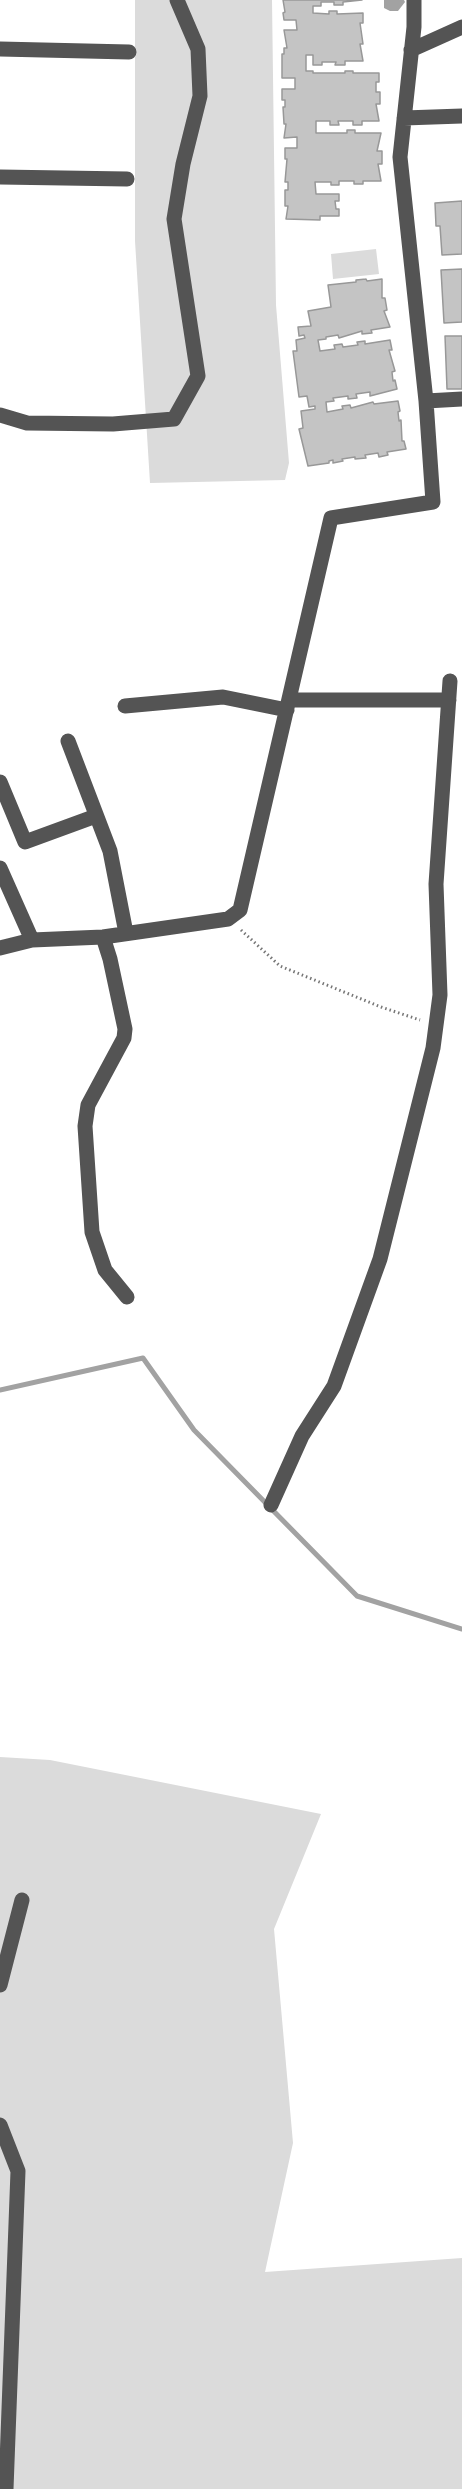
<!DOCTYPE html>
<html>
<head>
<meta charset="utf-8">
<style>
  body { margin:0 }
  canvas { display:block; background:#fff }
</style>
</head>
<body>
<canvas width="462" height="2489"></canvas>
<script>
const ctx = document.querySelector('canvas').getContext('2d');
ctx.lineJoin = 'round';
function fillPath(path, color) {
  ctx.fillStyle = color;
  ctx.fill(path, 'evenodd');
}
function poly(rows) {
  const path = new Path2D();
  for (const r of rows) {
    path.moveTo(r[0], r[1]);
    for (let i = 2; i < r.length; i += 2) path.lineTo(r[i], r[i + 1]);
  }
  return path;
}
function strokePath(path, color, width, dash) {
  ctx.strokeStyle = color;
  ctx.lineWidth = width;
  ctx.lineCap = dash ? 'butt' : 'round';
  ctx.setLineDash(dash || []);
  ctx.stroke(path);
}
const green = poly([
  [135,0,272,0,276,305,289,463,285,480,150,483,135,241],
  [376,249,379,274,333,279,331,254],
  [0,1757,50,1760,321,1814,274,1929,293,2143,265,2272,462,2258,462,2489,0,2489]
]);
const water = poly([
  [384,0,404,0,405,2,398,11,390,11,384,8]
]);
const stream = poly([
  [0,1390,143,1358,194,1430,357,1596,462,1629]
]);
const building = poly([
  [283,0,362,0,343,2,343,5,334,5,334,2,321,2,321,6,313,6,313,13,329,14,329,11,337,11,337,14,363,13,363,23,360,23,363,44,360,44,363,61,345,61,345,65,335,65,336,62,322,62,322,65,313,65,313,55,306,55,306,71,313,71,313,73,345,73,345,71,353,71,353,73,379,73,379,82,376,82,376,92,380,92,380,104,376,104,379,121,362,121,362,125,353,125,353,121,338,121,339,125,330,125,330,121,316,121,316,133,347,133,347,130,355,130,355,133,381,133,377,151,382,151,382,164,378,164,381,181,363,181,363,184,354,184,354,181,339,181,339,185,331,185,331,182,315,182,316,194,339,194,339,201,335,201,336,209,339,209,339,216,320,216,320,220,286,219,288,206,285,206,285,190,288,190,288,182,285,182,287,159,285,159,285,148,297,148,297,137,284,138,286,124,284,124,283,107,285,107,285,100,282,100,282,89,295,89,295,78,282,78,282,54,284,54,284,48,287,48,284,30,297,30,296,20,284,20,283,13,285,12,283,0],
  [462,201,462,254,442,255,440,226,436,226,435,203,462,201],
  [462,269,462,322,444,323,441,270,462,269],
  [366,279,367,281,382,279,382,298,385,298,387,310,384,311,390,327,371,330,372,333,362,334,362,331,339,338,338,335,326,337,326,339,318,340,320,351,335,349,334,345,342,344,343,347,358,345,357,342,365,341,365,344,390,340,392,350,389,350,395,371,392,372,393,381,395,380,397,389,370,396,370,392,356,394,357,398,348,399,348,396,333,398,334,401,326,402,327,412,343,409,342,406,350,405,351,408,373,402,374,404,398,401,400,411,398,412,399,421,401,420,402,441,404,441,406,449,387,452,388,455,379,457,378,453,365,455,366,458,355,459,355,457,342,459,343,461,333,463,333,460,329,461,329,463,308,466,299,429,303,428,301,411,315,409,315,406,309,407,307,396,299,397,293,351,297,351,296,340,305,338,304,335,299,336,298,327,311,326,308,311,331,307,328,285,356,282,356,280,366,279],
  [445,336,462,336,462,389,447,389,445,336]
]);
const path = poly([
  [241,930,280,966,381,1007,420,1020]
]);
const minor = poly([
  [0,49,129,52],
  [411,50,462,27],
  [404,118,462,116],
  [0,177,127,179],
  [426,401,462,399],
  [0,415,27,423,113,424,174,419,198,376,174,219,183,164,200,96,198,49,177,0],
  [289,700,449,700],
  [125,706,223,697,287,710],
  [68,741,110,851,126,933],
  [0,782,25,842,96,816],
  [0,868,32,940],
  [103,937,110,959,125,1029,124,1038,88,1105,85,1126,92,1232,105,1270,127,1297],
  [0,948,32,940,103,937,228,919,240,910,331,518,433,502,426,401,400,157,414,27,414,0],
  [271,1505,302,1436,334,1386,380,1259,433,1048,440,995,436,884,450,681],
  [0,1985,22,1900],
  [0,2125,18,2171,6,2489]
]);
fillPath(green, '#dbdbdb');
fillPath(water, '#a2a2a2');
strokePath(stream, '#a2a2a2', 5);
fillPath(building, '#c4c4c4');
strokePath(building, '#989898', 1.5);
strokePath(path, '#767676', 3, [1.5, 3]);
strokePath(minor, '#545454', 15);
</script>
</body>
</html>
